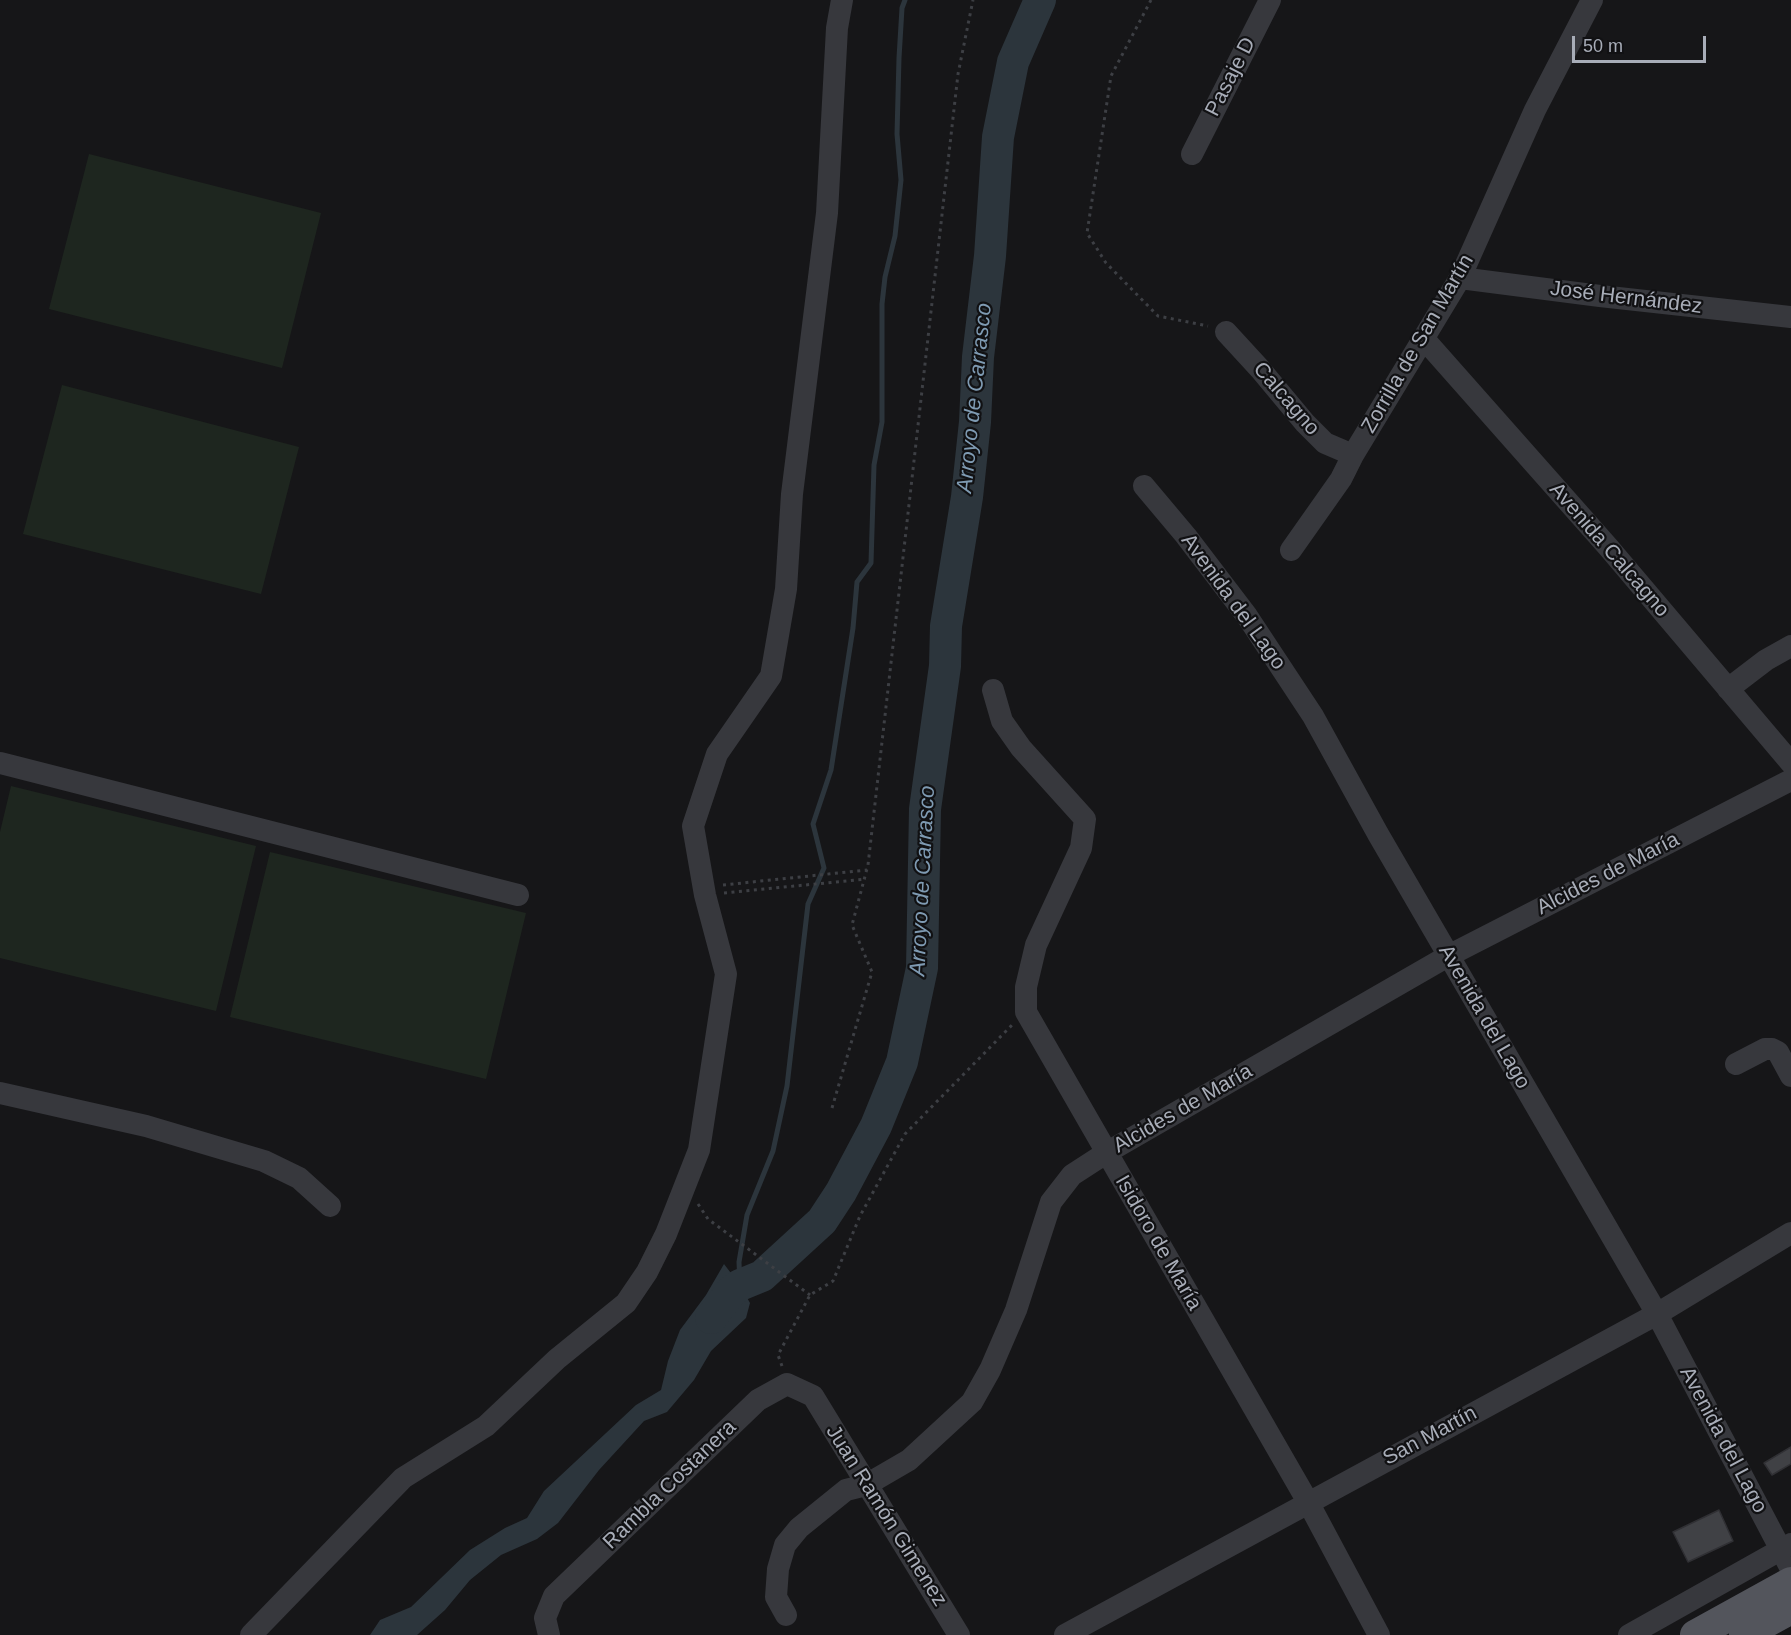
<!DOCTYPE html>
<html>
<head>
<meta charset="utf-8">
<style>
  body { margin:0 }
  #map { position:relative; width:1791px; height:1635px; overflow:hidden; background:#161618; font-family:Helvetica,sans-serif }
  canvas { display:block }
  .scale { position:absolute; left:1572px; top:36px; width:134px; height:27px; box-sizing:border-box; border:3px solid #a8adb8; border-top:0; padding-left:8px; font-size:18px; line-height:21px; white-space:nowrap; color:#a8adb8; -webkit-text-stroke:4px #111113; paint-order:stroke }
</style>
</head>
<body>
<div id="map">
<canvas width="1791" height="1635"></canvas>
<div class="scale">50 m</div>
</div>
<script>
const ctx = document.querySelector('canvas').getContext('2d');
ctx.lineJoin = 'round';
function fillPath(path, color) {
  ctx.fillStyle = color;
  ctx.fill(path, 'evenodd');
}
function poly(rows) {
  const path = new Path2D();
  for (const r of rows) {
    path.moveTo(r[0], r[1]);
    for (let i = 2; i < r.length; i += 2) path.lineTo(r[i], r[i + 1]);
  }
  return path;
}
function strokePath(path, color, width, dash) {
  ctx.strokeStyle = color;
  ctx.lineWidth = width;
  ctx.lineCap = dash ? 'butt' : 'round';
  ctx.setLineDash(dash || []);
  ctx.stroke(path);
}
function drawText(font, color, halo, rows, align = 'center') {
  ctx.font = font + ' Helvetica,sans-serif';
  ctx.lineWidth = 4.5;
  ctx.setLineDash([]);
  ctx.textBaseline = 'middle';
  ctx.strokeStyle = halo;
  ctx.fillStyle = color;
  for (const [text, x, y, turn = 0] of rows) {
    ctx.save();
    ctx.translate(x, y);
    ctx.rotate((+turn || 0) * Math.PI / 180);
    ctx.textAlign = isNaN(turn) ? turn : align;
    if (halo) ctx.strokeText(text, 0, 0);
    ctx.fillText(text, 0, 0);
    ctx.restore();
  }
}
const green = poly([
  [89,154,321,213,282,368,49,309],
  [62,385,299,447,261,594,23,534],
  [11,786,256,846,216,1011,0,958,0,832],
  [270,852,526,913,486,1079,230,1017]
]);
const water = poly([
  [724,1264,740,1285,750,1303,746,1318,711,1351,694,1380,667,1412,644,1421,599,1470,558,1523,537,1539,501,1555,470,1580,445,1610,417,1635,370,1635,380,1620,411,1607,470,1550,505,1528,527,1518,544,1491,636,1405,661,1390,668,1361,680,1330,706,1295]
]);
const stream = poly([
  [740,1285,739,1262,747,1215,773,1151,787,1086,808,904,824,868,813,824,831,770,853,628,857,582,871,563,874,465,882,422,882,304,885,277,895,236,901,180,897,134,899,58,902,8,905,0]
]);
const river = poly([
  [711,1318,731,1292,740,1285,762,1276,822,1221,841,1192,876,1126,902,1062,922,968,925,809,945,666,946,626,967,497,975,422,978,357,990,256,998,137,1013,62,1040,0]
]);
const building = poly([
  [1791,1447,1791,1464,1772,1475,1764,1463,1791,1447],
  [1719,1510,1733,1541,1688,1562,1673,1532,1719,1510]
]);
const path = poly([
  [1151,0,1111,76,1087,233,1106,263,1158,316,1208,326],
  [723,885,867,870],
  [724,893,866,879],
  [832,1108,872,972,852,925,868,865,958,74,973,0],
  [698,1204,708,1219,810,1295],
  [782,1366,778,1355,810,1295,833,1281,860,1216,905,1134,1012,1025]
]);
const minor = poly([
  [1192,154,1270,0],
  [1460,278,1600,296,1791,317],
  [1226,332,1260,369,1305,423,1325,443,1353,455],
  [1424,339,1609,548,1791,763],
  [1144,486,1186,536,1247,616,1313,716,1378,834,1657,1314,1791,1569],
  [1291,550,1341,479,1353,455,1460,278,1535,110,1592,0],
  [1728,689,1766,660,1791,646],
  [993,690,1002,721,1021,748,1085,819,1081,848,1036,945,1026,987,1026,1012,1308,1502,1379,1635],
  [0,763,518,895],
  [1736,1064,1765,1049,1772,1049,1778,1052,1791,1076],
  [0,1093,146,1126,264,1161,299,1178,330,1206],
  [786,1615,776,1597,778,1569,785,1545,799,1528,846,1490,866,1485,909,1460,972,1402,990,1370,1016,1310,1051,1202,1072,1175,1106,1153,1448,956,1791,780],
  [251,1635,403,1478,486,1426,557,1359,626,1303,647,1272,666,1234,699,1150,726,974,705,895,693,826,717,754,771,676,786,589,792,494,827,213,837,28,842,0],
  [549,1635,545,1618,554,1596,758,1400,787,1384,813,1396,959,1635],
  [1065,1635,1657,1314,1791,1233],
  [1629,1635,1791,1544]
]);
const major = poly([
  [1695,1635,1791,1582],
  [1744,1635,1791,1609]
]);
const streetNames = [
  ["Pasaje D",1231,77,-63],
  ["José Hernández",1626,298,7],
  ["Zorrilla de San Martín",1418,344,-60],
  ["Calcagno",1286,399,49],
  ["Avenida Calcagno",1609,550,49],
  ["Avenida del Lago",1233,602,54],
  ["Alcides de María",1608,874,-27],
  ["Avenida del Lago",1484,1017,60],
  ["Alcides de María",1183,1109,-30],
  ["Isidoro de María",1158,1243,60],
  ["San Martín",1430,1436,-28],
  ["Avenida del Lago",1723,1440,62],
  ["Rambla Costanera",670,1485,-44],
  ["Juan Ramón Gimenez",886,1516,58]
];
const waterNames = [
  ["Arroyo de Carrasco",975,398,-84],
  ["Arroyo de Carrasco",923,881,-87]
];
fillPath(green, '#1e261f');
fillPath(water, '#2c353c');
strokePath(stream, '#2c353c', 5);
strokePath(river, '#2c353c', 32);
fillPath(building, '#404145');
strokePath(building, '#303034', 1.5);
strokePath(path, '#3d3f44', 3, [3, 4.5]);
strokePath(minor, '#37383d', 22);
strokePath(major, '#53555c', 30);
drawText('21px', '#a8adb8', '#111113', streetNames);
drawText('italic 22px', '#7f9bb3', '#111113', waterNames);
</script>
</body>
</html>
